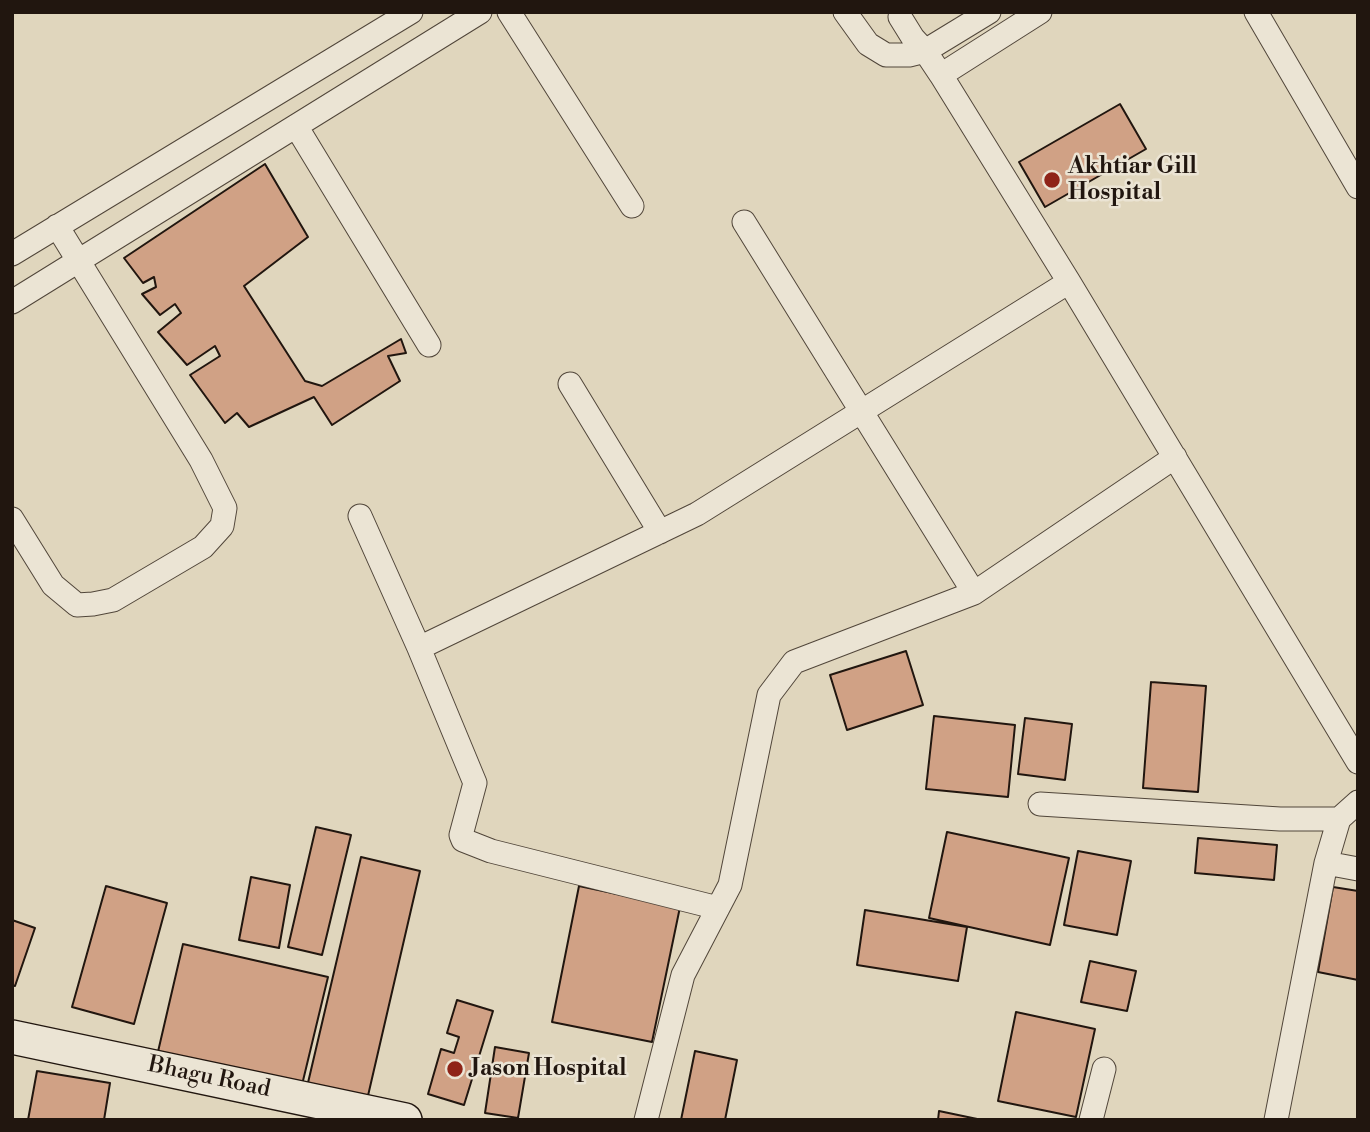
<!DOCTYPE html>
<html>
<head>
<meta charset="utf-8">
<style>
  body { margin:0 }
  #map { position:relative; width:1370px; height:1132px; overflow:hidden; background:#e0d6bd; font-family:"Libre Bodoni",serif }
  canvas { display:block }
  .frame { position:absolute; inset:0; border:14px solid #21160f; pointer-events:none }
</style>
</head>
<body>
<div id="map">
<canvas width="1370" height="1132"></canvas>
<div class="frame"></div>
</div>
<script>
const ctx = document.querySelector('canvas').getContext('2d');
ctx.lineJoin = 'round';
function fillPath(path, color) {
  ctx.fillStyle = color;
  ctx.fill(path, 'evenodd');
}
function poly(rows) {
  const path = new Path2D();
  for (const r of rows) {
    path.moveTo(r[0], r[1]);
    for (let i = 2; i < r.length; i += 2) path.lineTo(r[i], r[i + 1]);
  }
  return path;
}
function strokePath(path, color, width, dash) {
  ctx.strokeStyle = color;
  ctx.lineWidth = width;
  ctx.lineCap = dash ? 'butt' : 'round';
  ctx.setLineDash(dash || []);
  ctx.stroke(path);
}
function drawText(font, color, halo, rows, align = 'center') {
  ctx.font = font + ' "Libre Bodoni",serif';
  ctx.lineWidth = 5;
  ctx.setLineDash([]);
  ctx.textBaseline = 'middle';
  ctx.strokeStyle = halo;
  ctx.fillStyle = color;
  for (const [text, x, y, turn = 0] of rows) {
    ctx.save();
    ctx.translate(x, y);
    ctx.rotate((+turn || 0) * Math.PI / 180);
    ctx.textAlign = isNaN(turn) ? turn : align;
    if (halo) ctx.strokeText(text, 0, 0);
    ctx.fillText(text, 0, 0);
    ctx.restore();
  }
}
const building = poly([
  [1120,104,1146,149,1045,207,1019,162,1120,104],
  [265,164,308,237,244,286,305,381,322,386,401,339,406,353,388,356,400,381,332,425,314,397,249,427,237,413,225,423,190,375,220,356,215,346,187,365,158,332,181,313,175,304,160,315,142,294,156,287,154,277,143,283,124,258,265,164],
  [906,651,923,705,847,730,830,675,906,651],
  [1151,682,1206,686,1198,792,1143,788,1151,682],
  [934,716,1015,725,1008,797,926,789,934,716],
  [1025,718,1072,724,1065,780,1018,774,1025,718],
  [316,827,351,835,322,955,288,947,316,827],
  [947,832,1069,858,1050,945,929,918,947,832],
  [1198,838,1277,845,1274,880,1195,873,1198,838],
  [1078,851,1131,861,1117,935,1064,925,1078,851],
  [361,857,420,871,367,1100,307,1087,361,857],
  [251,877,290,885,279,948,239,940,251,877],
  [106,886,167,903,134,1024,72,1007,106,886],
  [579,886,680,907,652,1042,552,1022,579,886],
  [1333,887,1358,891,1358,980,1318,972,1333,887],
  [865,910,967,927,958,981,857,965,865,910],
  [12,920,35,928,15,986,12,985,12,920],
  [183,944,328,977,301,1089,157,1056,183,944],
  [1090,961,1136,971,1127,1011,1081,1002,1090,961],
  [457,1000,493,1011,464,1105,428,1094,441,1049,454,1053,459,1037,447,1033,457,1000],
  [1016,1012,1095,1029,1076,1117,998,1101,1016,1012],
  [495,1047,529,1053,518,1118,485,1113,495,1047],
  [695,1051,737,1060,725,1120,681,1120,695,1051],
  [37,1071,110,1083,104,1120,28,1120,37,1071],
  [939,1111,982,1120,938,1120,939,1111]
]);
const street = poly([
  [509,12,632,206],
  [845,12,868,44,886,55,909,55,925,51,989,12],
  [1256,12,1358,187],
  [900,17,913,38,925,51,941,75,1069,282,1358,762],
  [941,75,1040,12],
  [296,126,429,345],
  [744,222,974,593],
  [12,254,411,12],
  [12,302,480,12],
  [570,384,660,532],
  [360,516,419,648,475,783,461,835,463,840,491,851,718,908],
  [12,519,53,585,77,605,93,604,113,600,203,547,222,526,225,508,201,460,57,226],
  [419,648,697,514,1069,282],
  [1040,804,1280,819,1339,819],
  [1326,863,1358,869],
  [646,1120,683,975,730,885,769,695,794,662,974,593,1175,457],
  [1091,1120,1104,1069],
  [1276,1120,1326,863,1339,819,1358,802]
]);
const secondary = poly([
  [12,1037,405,1120]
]);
const markers = [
  [1052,180,9,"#8f2418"],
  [455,1069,9,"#8f2418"]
];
const poiNames = [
  ["Akhtiar Gill",1068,167],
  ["Hospital",1068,193],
  ["Jason Hospital",471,1069]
];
const streetNames = [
  ["Bhagu Road",209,1078,12]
];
fillPath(building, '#d0a185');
strokePath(building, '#21160f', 2);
strokePath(street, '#51463a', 25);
strokePath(secondary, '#21160f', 36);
strokePath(street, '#ebe4d4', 23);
strokePath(secondary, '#ebe4d4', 33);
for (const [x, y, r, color] of markers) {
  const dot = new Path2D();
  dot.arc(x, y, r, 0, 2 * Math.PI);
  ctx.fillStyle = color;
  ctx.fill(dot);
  strokePath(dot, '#ebe4d4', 2.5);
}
drawText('bold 23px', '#21160f', '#ebe4d4', poiNames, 'left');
drawText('23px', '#21160f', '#ebe4d4', streetNames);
</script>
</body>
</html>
